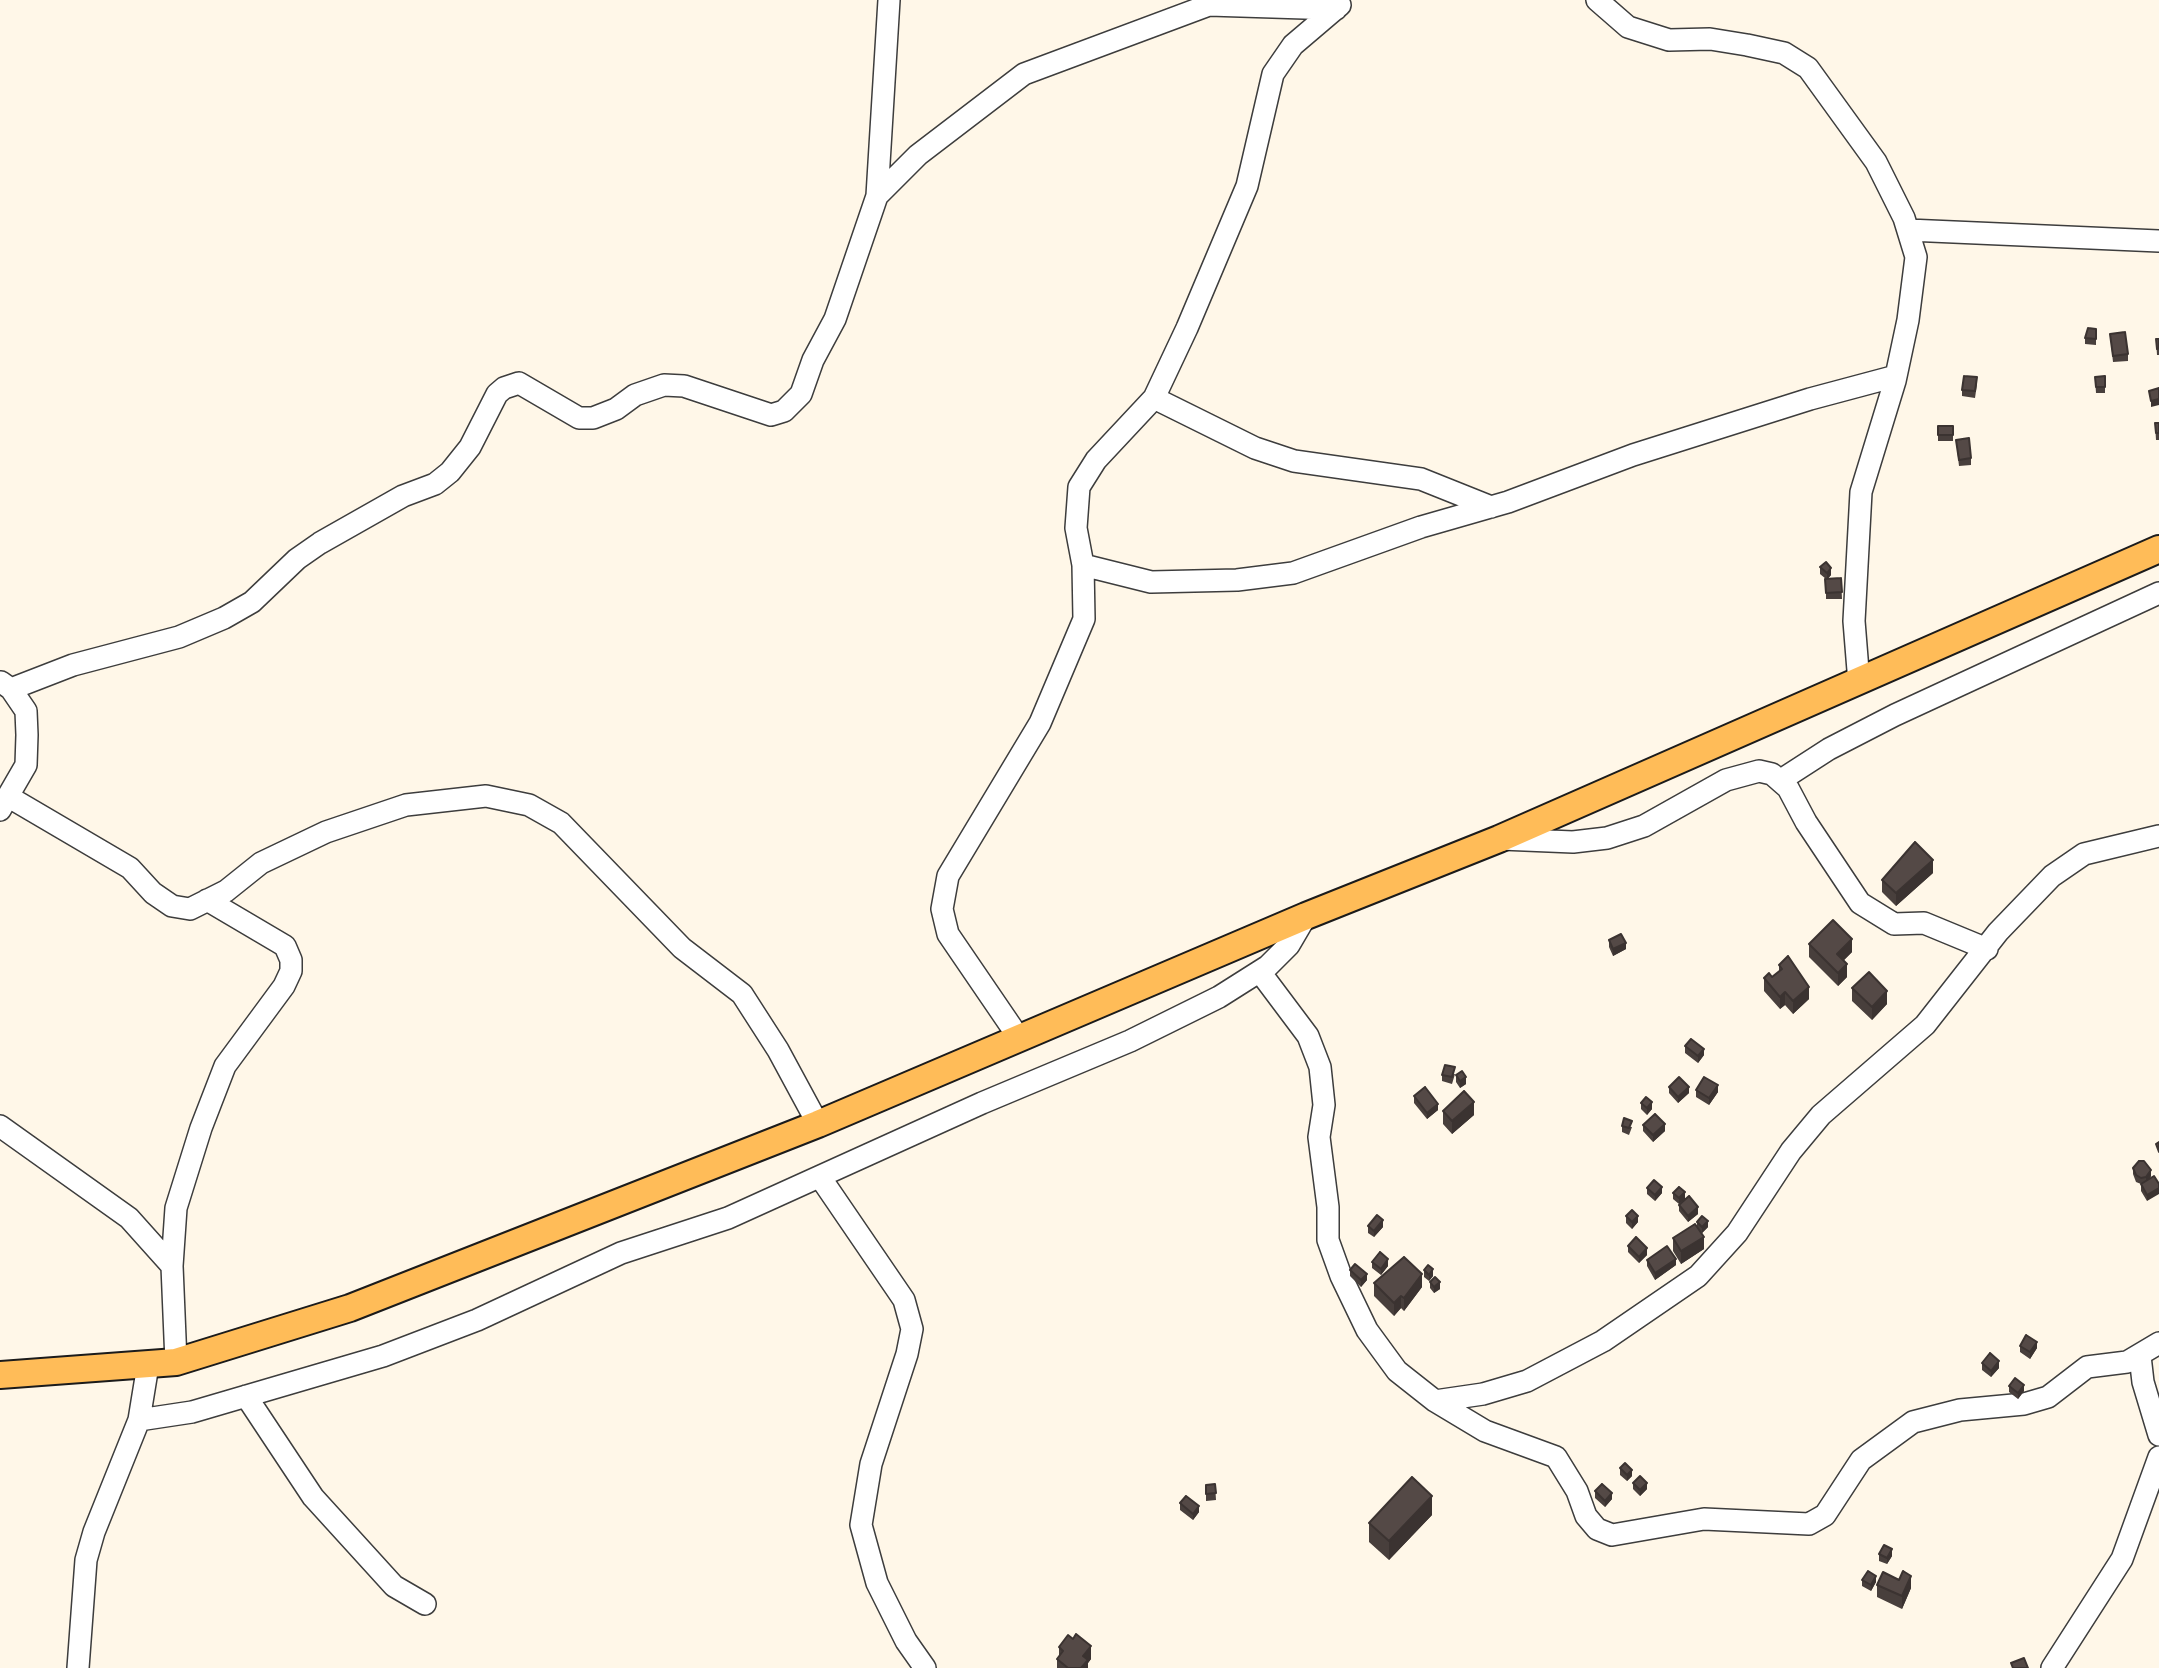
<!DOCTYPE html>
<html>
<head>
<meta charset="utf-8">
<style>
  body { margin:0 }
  canvas { display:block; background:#fff7e8 }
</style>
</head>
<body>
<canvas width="2159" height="1668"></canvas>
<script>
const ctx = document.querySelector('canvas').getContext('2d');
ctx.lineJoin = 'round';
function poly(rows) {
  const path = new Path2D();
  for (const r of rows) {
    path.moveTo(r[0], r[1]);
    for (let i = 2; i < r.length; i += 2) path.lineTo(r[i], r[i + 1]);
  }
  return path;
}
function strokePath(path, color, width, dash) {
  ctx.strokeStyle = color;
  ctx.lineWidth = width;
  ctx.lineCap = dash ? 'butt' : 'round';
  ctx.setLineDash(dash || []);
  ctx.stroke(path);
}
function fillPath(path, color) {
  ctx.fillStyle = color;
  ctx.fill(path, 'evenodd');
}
const minor = poly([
  [1597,0,1628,27,1669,40,1710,39,1747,45,1784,53,1808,68,1876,162,1904,218,1916,257,1908,320,1895,381,1861,492,1854,621,1859,683],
  [877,196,889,0],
  [1908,230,2159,241],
  [1154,398,1255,448,1294,461,1421,479,1491,507],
  [1083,565,1151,582,1237,580,1293,573,1421,527,1508,502,1633,455,1810,399,1896,376],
  [11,689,73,665,179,637,224,618,252,602,297,559,320,543,403,496,435,484,450,472,470,447,497,394,504,388,519,383,579,418,593,418,616,409,635,395,664,385,684,386,771,415,784,411,801,394,813,360,835,319,877,196,918,155,1024,74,1209,5,1336,9],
  [1781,780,1829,749,1895,715,2159,593],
  [9,797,130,868,153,893,172,906,190,909,226,891,261,863,326,832,406,805,486,796,529,805,561,823,682,948,742,994,778,1050,818,1124],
  [0,810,26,765,27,735,26,711,11,689,1,682],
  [1501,839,1573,842,1607,838,1644,826,1726,780,1759,771,1772,774,1788,788,1806,822,1860,903,1894,924,1924,923,1987,949],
  [1260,972,1308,1036,1320,1067,1324,1105,1319,1137,1328,1207,1328,1240,1341,1276,1367,1330,1397,1371,1435,1401,1485,1431,1556,1457,1577,1491,1586,1516,1597,1529,1612,1535,1704,1519,1809,1524,1825,1515,1861,1460,1913,1422,1960,1410,2024,1404,2048,1397,2087,1367,2127,1362,2159,1343],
  [1019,1038,948,934,942,909,948,876,1040,723,1084,619,1083,565,1076,528,1079,487,1096,460,1154,398,1187,328,1247,186,1273,74,1293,45,1340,5],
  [0,1126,129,1218,172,1266],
  [820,1177,904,1300,912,1329,907,1354,871,1464,861,1525,877,1583,906,1641,925,1668],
  [2140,1356,2143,1382,2159,1435],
  [176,1362,172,1266,176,1208,201,1128,225,1066,284,986,291,971,291,960,285,946,207,900],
  [246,1396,313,1497,394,1586,425,1604],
  [1435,1401,1483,1394,1527,1381,1603,1341,1698,1276,1737,1233,1791,1151,1821,1115,1925,1025,1998,932,2052,876,2084,854,2159,836],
  [139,1420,192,1412,383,1356,477,1320,621,1253,728,1218,982,1103,1130,1041,1219,997,1268,966,1289,945,1306,916],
  [78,1668,86,1560,94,1532,139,1420,148,1365],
  [2052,1668,2122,1559,2159,1457]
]);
const major = poly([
  [0,1375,176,1362,350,1308,818,1124,1306,916,1499,839,2159,549]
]);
const wall = poly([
  [2096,329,2096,345,2085,344,2085,338],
  [2110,334,2128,354,2128,361,2113,362],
  [2156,339,2159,339,2159,355,2157,355],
  [2105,376,2105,393,2096,393,2095,377],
  [1977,384,1975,398,1962,396,1962,390],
  [2155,423,2159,423,2159,440,2156,440],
  [1938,426,1953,426,1953,441,1938,441],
  [1956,440,1971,458,1971,465,1959,466],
  [1820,567,1831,575,1828,578,1841,578,1842,599,1826,599,1826,579,1820,574],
  [1933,873,1896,906,1882,892,1882,880],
  [1609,940,1626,949,1613,956,1609,947],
  [1809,944,1852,952,1844,960,1847,977,1838,986,1809,957],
  [1779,965,1809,999,1793,1014,1785,1005,1780,1009,1764,991,1764,978,1772,977,1779,972],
  [1852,988,1887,1004,1872,1020,1852,1001],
  [1685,1046,1704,1055,1698,1063,1685,1053],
  [1455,1074,1452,1084,1442,1081,1442,1075],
  [1456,1075,1466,1084,1460,1088,1456,1082],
  [1669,1087,1689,1093,1678,1103,1669,1093],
  [1696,1090,1718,1092,1709,1105,1696,1097],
  [1414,1096,1438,1110,1427,1119,1414,1103],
  [1641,1103,1652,1109,1647,1115,1641,1109],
  [1443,1111,1474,1115,1452,1134,1443,1124],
  [1643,1125,1665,1131,1653,1142,1643,1131],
  [1622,1126,1632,1127,1629,1135,1622,1132],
  [2133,1168,2151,1176,2149,1180,2147,1201,2141,1191,2141,1184,2136,1182,2133,1174],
  [1647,1188,1662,1193,1655,1201,1647,1194],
  [1673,1193,1685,1199,1679,1204,1673,1199],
  [1679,1205,1698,1214,1688,1222,1679,1211],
  [1626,1216,1638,1222,1632,1229,1626,1223],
  [1697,1222,1708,1227,1702,1233,1700,1231,1704,1249,1681,1264,1673,1251,1673,1238,1697,1226],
  [1368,1226,1383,1227,1374,1237,1368,1233],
  [1628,1246,1647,1255,1639,1263,1628,1252],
  [1647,1260,1676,1265,1655,1280,1647,1266],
  [1372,1262,1388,1266,1381,1275,1372,1268],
  [1350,1270,1367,1280,1361,1287,1350,1276],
  [1424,1270,1433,1276,1429,1281,1424,1277],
  [1430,1282,1440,1289,1434,1293,1430,1288],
  [1374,1283,1422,1287,1404,1311,1401,1308,1394,1316,1374,1296],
  [2020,1346,2037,1348,2030,1359,2020,1352],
  [1982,1363,1999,1368,1991,1377,1982,1370],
  [2009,1386,2024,1391,2018,1399,2009,1392],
  [1620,1468,1632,1476,1627,1481,1620,1475],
  [1633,1483,1647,1489,1640,1496,1633,1489],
  [1215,1484,1216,1500,1206,1501,1206,1485],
  [1595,1491,1612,1499,1605,1507,1595,1498],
  [1180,1503,1199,1512,1193,1520,1180,1510],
  [1432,1515,1389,1560,1369,1542,1369,1523],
  [1879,1554,1892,1556,1887,1564,1879,1561],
  [1862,1580,1876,1582,1871,1591,1862,1586],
  [1899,1580,1911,1588,1902,1609,1877,1597,1877,1585],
  [1059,1647,1091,1659,1088,1663,1088,1668,1057,1668,1057,1659,1059,1656]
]);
const shadedWall = poly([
  [2159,399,2159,405,2151,407,2151,401],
  [1831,568,1831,575,1827,580,1827,573],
  [1933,860,1933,873,1896,906,1896,893],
  [1852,939,1852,952,1837,967,1837,954],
  [1626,943,1626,949,1613,956,1613,949],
  [1847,964,1847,977,1838,986,1838,973],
  [1809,987,1809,999,1793,1014,1793,1001],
  [1887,991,1887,1004,1872,1020,1872,1007],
  [1785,992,1785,1005,1780,1009,1780,997],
  [1704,1049,1704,1055,1698,1063,1698,1056],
  [1466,1077,1466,1084,1460,1088,1460,1081],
  [1718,1085,1718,1092,1709,1105,1709,1098],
  [1689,1087,1689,1093,1678,1103,1678,1097],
  [1474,1102,1474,1115,1452,1134,1452,1121],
  [1652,1102,1652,1109,1647,1115,1647,1108],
  [1438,1104,1438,1110,1427,1119,1427,1113],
  [1665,1124,1665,1131,1653,1142,1653,1135],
  [2151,1170,2151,1176,2146,1183,2146,1177],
  [1662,1187,1662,1193,1655,1201,1655,1195],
  [2159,1188,2159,1194,2147,1201,2147,1195],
  [1685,1192,1685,1199,1679,1204,1679,1198],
  [1698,1207,1698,1214,1688,1222,1688,1216],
  [1638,1216,1638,1222,1632,1229,1632,1222],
  [1383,1220,1383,1227,1374,1237,1374,1231],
  [1708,1221,1708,1227,1702,1233,1702,1227],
  [1704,1237,1704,1249,1681,1264,1681,1251],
  [1647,1248,1647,1255,1639,1263,1639,1257],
  [1388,1259,1388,1266,1381,1275,1381,1269],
  [1676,1259,1676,1265,1655,1280,1655,1273],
  [1433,1269,1433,1276,1429,1281,1429,1275],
  [1367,1274,1367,1280,1361,1287,1361,1280],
  [1422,1274,1422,1287,1404,1311,1404,1298],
  [1440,1282,1440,1289,1434,1293,1434,1287],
  [1401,1296,1401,1308,1394,1316,1394,1303],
  [2037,1342,2037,1348,2030,1359,2030,1352],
  [1999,1361,1999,1368,1991,1377,1991,1371],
  [2024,1385,2024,1391,2018,1399,2018,1393],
  [1632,1470,1632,1476,1627,1481,1627,1475],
  [1647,1483,1647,1489,1640,1496,1640,1490],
  [1612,1493,1612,1499,1605,1507,1605,1501],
  [1432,1496,1432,1515,1389,1560,1389,1541],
  [1199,1506,1199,1512,1193,1520,1193,1514],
  [1892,1549,1892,1556,1887,1564,1887,1558],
  [1876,1576,1876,1582,1871,1591,1871,1585],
  [1911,1576,1911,1588,1902,1609,1902,1596],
  [1091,1646,1091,1659,1088,1663,1088,1668,1081,1668,1083,1656]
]);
const building = poly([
  [2088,328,2096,329,2096,339,2085,338,2088,328],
  [2125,332,2128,354,2113,356,2110,334,2125,332],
  [2156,339,2159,339,2159,348,2157,349,2156,339],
  [1964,376,1977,377,1975,391,1962,390,1964,376],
  [2105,376,2105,387,2096,387,2095,377,2105,376],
  [2159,388,2159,399,2151,401,2149,391,2159,388],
  [2155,423,2159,423,2159,433,2156,433,2155,423],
  [1938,426,1953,426,1953,435,1938,435,1938,426],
  [1969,438,1971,458,1959,460,1956,440,1969,438],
  [1826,562,1831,568,1827,573,1820,567,1826,562],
  [1841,578,1842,592,1826,593,1825,579,1841,578],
  [1915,842,1933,860,1896,893,1882,880,1915,842],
  [1833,920,1852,939,1837,954,1847,964,1838,973,1809,944,1833,920],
  [1621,934,1626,943,1613,949,1609,940,1621,934],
  [1788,956,1809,987,1793,1001,1785,992,1780,997,1764,978,1769,973,1772,977,1782,969,1779,965,1788,956],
  [1869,972,1887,991,1872,1007,1852,988,1869,972],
  [1691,1039,1704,1049,1698,1056,1685,1046,1691,1039],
  [1445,1065,1455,1067,1452,1077,1442,1075,1445,1065],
  [1462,1071,1466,1077,1460,1081,1456,1075,1462,1071],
  [1679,1077,1689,1087,1678,1097,1669,1087,1679,1077],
  [1704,1077,1718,1085,1709,1098,1696,1090,1704,1077],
  [1425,1087,1438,1104,1427,1113,1414,1096,1425,1087],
  [1464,1091,1474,1102,1452,1121,1443,1111,1464,1091],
  [1646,1097,1652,1102,1647,1108,1641,1103,1646,1097],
  [1655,1114,1665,1124,1653,1135,1643,1125,1655,1114],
  [1624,1118,1632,1121,1629,1128,1622,1126,1624,1118],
  [2159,1142,2159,1152,2156,1144,2159,1142],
  [2139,1161,2144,1161,2151,1170,2146,1177,2141,1178,2136,1175,2133,1168,2139,1161],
  [2154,1176,2159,1184,2159,1188,2147,1195,2141,1184,2154,1176],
  [1654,1180,1662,1187,1655,1195,1647,1188,1654,1180],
  [1679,1187,1685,1192,1679,1198,1673,1193,1679,1187],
  [1689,1196,1698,1207,1688,1216,1679,1205,1689,1196],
  [1632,1210,1638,1216,1632,1222,1626,1216,1632,1210],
  [1377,1215,1383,1220,1374,1231,1368,1226,1377,1215],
  [1702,1216,1708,1221,1702,1227,1697,1222,1702,1216],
  [1695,1224,1704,1237,1681,1251,1673,1238,1695,1224],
  [1636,1237,1647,1248,1639,1257,1628,1246,1636,1237],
  [1667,1246,1676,1259,1655,1273,1647,1260,1667,1246],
  [1380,1252,1388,1259,1381,1269,1372,1262,1380,1252],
  [1404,1257,1422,1274,1404,1298,1401,1296,1394,1303,1374,1283,1404,1257],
  [1355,1264,1367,1274,1361,1280,1350,1270,1355,1264],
  [1428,1265,1433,1269,1429,1275,1424,1270,1428,1265],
  [1435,1277,1440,1282,1434,1287,1430,1282,1435,1277],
  [2026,1335,2037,1342,2030,1352,2020,1346,2026,1335],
  [1990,1353,1999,1361,1991,1371,1982,1363,1990,1353],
  [2015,1378,2024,1385,2018,1393,2009,1386,2015,1378],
  [1625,1463,1632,1470,1627,1475,1620,1468,1625,1463],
  [1640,1476,1647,1483,1640,1490,1633,1483,1640,1476],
  [1412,1477,1432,1496,1389,1541,1369,1523,1412,1477],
  [1215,1484,1216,1493,1206,1494,1206,1485,1215,1484],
  [1602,1484,1612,1493,1605,1501,1595,1491,1602,1484],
  [1186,1496,1199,1506,1193,1514,1180,1503,1186,1496],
  [1884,1545,1892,1549,1887,1558,1879,1554,1884,1545],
  [1868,1571,1876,1576,1871,1585,1862,1580,1868,1571],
  [1903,1571,1911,1576,1902,1596,1877,1585,1883,1572,1899,1580,1903,1571],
  [1076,1634,1091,1646,1083,1656,1088,1660,1081,1668,1068,1668,1057,1659,1063,1651,1059,1647,1068,1635,1073,1639,1076,1634],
  [2024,1658,2028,1668,2013,1668,2011,1663,2024,1658]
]);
strokePath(minor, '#3d3d3d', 24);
strokePath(major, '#1b1b1b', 30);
strokePath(minor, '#fff', 21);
strokePath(major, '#ffbc58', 26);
fillPath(wall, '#483f3c');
fillPath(shadedWall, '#3b3331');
fillPath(building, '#544946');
strokePath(building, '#3b3331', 2);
</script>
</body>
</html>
